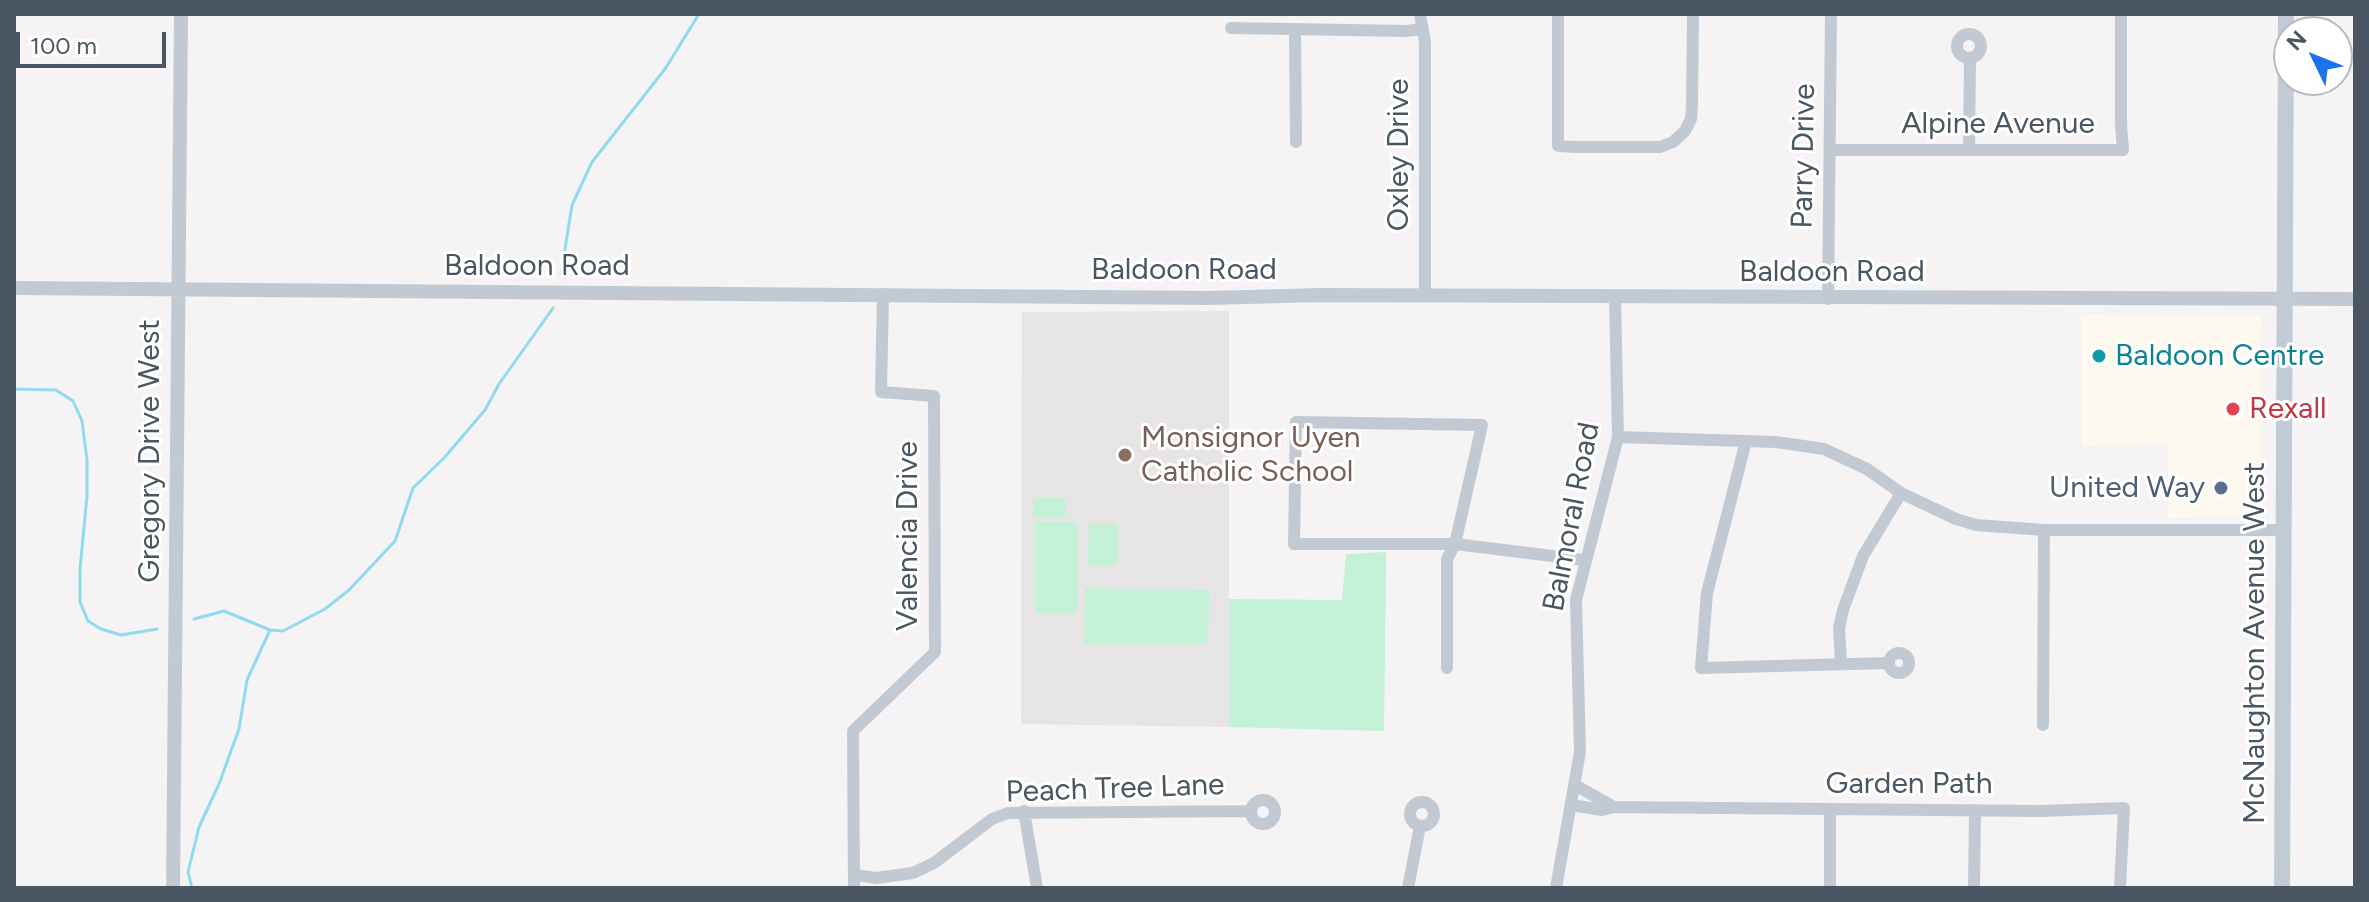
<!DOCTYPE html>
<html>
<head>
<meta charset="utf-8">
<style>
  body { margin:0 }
  #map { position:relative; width:2369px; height:902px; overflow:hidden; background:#f5f3f3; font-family:Figtree,sans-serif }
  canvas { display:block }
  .frame { position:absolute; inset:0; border:16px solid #4a5661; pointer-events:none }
  .north { position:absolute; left:2273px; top:16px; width:80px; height:80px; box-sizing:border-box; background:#fff; border:2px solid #b7bbc0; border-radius:50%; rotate:313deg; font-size:22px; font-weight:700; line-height:32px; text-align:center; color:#4a5661 }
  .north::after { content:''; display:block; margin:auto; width:28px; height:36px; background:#1a73e8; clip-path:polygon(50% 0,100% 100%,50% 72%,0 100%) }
  .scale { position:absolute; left:16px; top:32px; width:150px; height:36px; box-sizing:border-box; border:4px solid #4a5661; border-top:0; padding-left:10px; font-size:24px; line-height:28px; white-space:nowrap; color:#4a5661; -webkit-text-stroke:6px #fff; paint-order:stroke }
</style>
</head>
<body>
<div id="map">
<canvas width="2369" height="902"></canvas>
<div class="frame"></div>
<div class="north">N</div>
<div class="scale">100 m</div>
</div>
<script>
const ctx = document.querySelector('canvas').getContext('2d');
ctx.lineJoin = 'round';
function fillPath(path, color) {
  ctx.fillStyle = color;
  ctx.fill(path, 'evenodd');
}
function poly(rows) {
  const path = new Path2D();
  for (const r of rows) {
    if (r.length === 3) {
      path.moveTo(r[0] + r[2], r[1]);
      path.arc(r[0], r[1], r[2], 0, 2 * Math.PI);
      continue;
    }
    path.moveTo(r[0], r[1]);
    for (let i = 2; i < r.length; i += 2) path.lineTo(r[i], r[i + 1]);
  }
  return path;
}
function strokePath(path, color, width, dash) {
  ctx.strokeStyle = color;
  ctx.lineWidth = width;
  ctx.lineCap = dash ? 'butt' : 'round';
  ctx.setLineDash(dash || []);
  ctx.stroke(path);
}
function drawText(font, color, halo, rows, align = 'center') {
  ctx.font = font + ' Figtree,sans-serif';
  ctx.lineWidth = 6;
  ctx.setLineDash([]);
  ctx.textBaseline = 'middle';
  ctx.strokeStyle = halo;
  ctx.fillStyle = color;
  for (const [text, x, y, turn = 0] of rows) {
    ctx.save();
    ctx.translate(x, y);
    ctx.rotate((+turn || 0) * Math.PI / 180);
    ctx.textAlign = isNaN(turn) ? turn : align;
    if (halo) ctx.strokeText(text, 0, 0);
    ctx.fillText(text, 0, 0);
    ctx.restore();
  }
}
const commercial = poly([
  [2081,314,2261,316,2260,517,2168,518,2168,444,2082,446]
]);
const education = poly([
  [1229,311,1229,727,1021,724,1022,312]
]);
const green = poly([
  [1033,498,1065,498,1065,517,1033,517],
  [1036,522,1077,522,1077,613,1036,613],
  [1089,523,1118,523,1117,565,1088,565],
  [1386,552,1384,731,1229,727,1229,599,1342,600,1346,554],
  [1085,588,1209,590,1208,644,1084,643]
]);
const stream = poly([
  [561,274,572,205,592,162,665,69,699,14],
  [14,389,56,390,73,401,82,421,87,460,87,496,80,569,80,602,88,621,101,629,121,635,157,629],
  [194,619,224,611,270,630,283,631,325,609,349,590,395,541,413,488,444,458,485,410,499,384,553,308],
  [192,888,188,872,199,827,219,784,239,729,247,680,270,630]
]);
const minor = poly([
  [1420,14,1425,42,1425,296],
  [1558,14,1558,146,1576,147,1660,147,1673,142,1685,131,1691,119,1692,105,1693,14],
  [1231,28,1406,31,1422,29],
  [1295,30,1296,142],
  [1969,46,12],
  [1969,149,1970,59],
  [1832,150,2123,150,2121,124,2121,14],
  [1828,299,1831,14],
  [1618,437,1776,442,1824,449,1867,469,1901,493,1956,519,1976,525,2044,530,2283,530],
  [1746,441,1707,593,1701,668,1889,663],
  [1899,663,10],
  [1841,663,1839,628,1843,610,1863,556,1901,493],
  [1447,668,1447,559,1455,544,1482,425,1296,422,1294,544,1455,544,1585,560],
  [2043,725,2044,530],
  [1575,785,1614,807],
  [1263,812,12],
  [1422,814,12],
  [1572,805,1602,810,1614,807,2040,811,2124,808,2120,888],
  [1024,811,1037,888],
  [855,875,876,878,913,873,934,863,992,819,1008,813,1251,811],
  [854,888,853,731,935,652,934,396,881,392,883,294],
  [1408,888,1420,826],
  [1556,888,1580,752,1576,600,1618,437,1615,298],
  [1830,888,1830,809],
  [1974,888,1975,810]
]);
const tertiary = poly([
  [14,288,1209,298,1320,295,2355,299],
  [173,888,181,14]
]);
const secondary = poly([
  [2282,888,2286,14]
]);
const markers = [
  [2099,356,8,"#0f9aa8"],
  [2233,409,8,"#e0444e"],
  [1125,455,8,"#8d6e63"],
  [2221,488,8,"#5c6f8a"]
];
const streetNames = [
  ["Alpine Avenue",1998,124],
  ["Oxley Drive",1399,155,-90],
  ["Parry Drive",1804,156,-89],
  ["Baldoon Road",537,266],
  ["Baldoon Road",1184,270],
  ["Baldoon Road",1832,272],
  ["Gregory Drive West",150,451,-90],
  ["Balmoral Road",1572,517,-79],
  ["Valencia Drive",908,536,-90],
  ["McNaughton Avenue West",2255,643,-90],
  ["Garden Path",1909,784],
  ["Peach Tree Lane",1115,789,-2]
];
const cultureNames = [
  ["Baldoon Centre",2115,356]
];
const healthNames = [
  ["Rexall",2249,409]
];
const educationNames = [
  ["Monsignor Uyen",1141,438],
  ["Catholic School",1141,472]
];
const serviceNames = [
  ["United Way",2205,488]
];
fillPath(commercial, '#fdf9ef');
fillPath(education, '#e6e4e5');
fillPath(green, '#c3f1d5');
strokePath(stream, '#90daee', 3);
strokePath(minor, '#c1cad2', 12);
strokePath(tertiary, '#c1cad2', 14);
strokePath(secondary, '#c1cbd6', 16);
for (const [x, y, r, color] of markers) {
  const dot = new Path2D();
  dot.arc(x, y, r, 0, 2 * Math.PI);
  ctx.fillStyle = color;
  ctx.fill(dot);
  strokePath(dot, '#fff', 3);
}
drawText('30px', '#4a5661', '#fff', streetNames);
drawText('30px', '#0d838f', '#fff', cultureNames, 'left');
drawText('30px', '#be3a42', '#fff', healthNames, 'left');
drawText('30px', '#785e54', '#fff', educationNames, 'left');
drawText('30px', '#4e5e75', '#fff', serviceNames, 'right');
</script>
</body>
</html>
